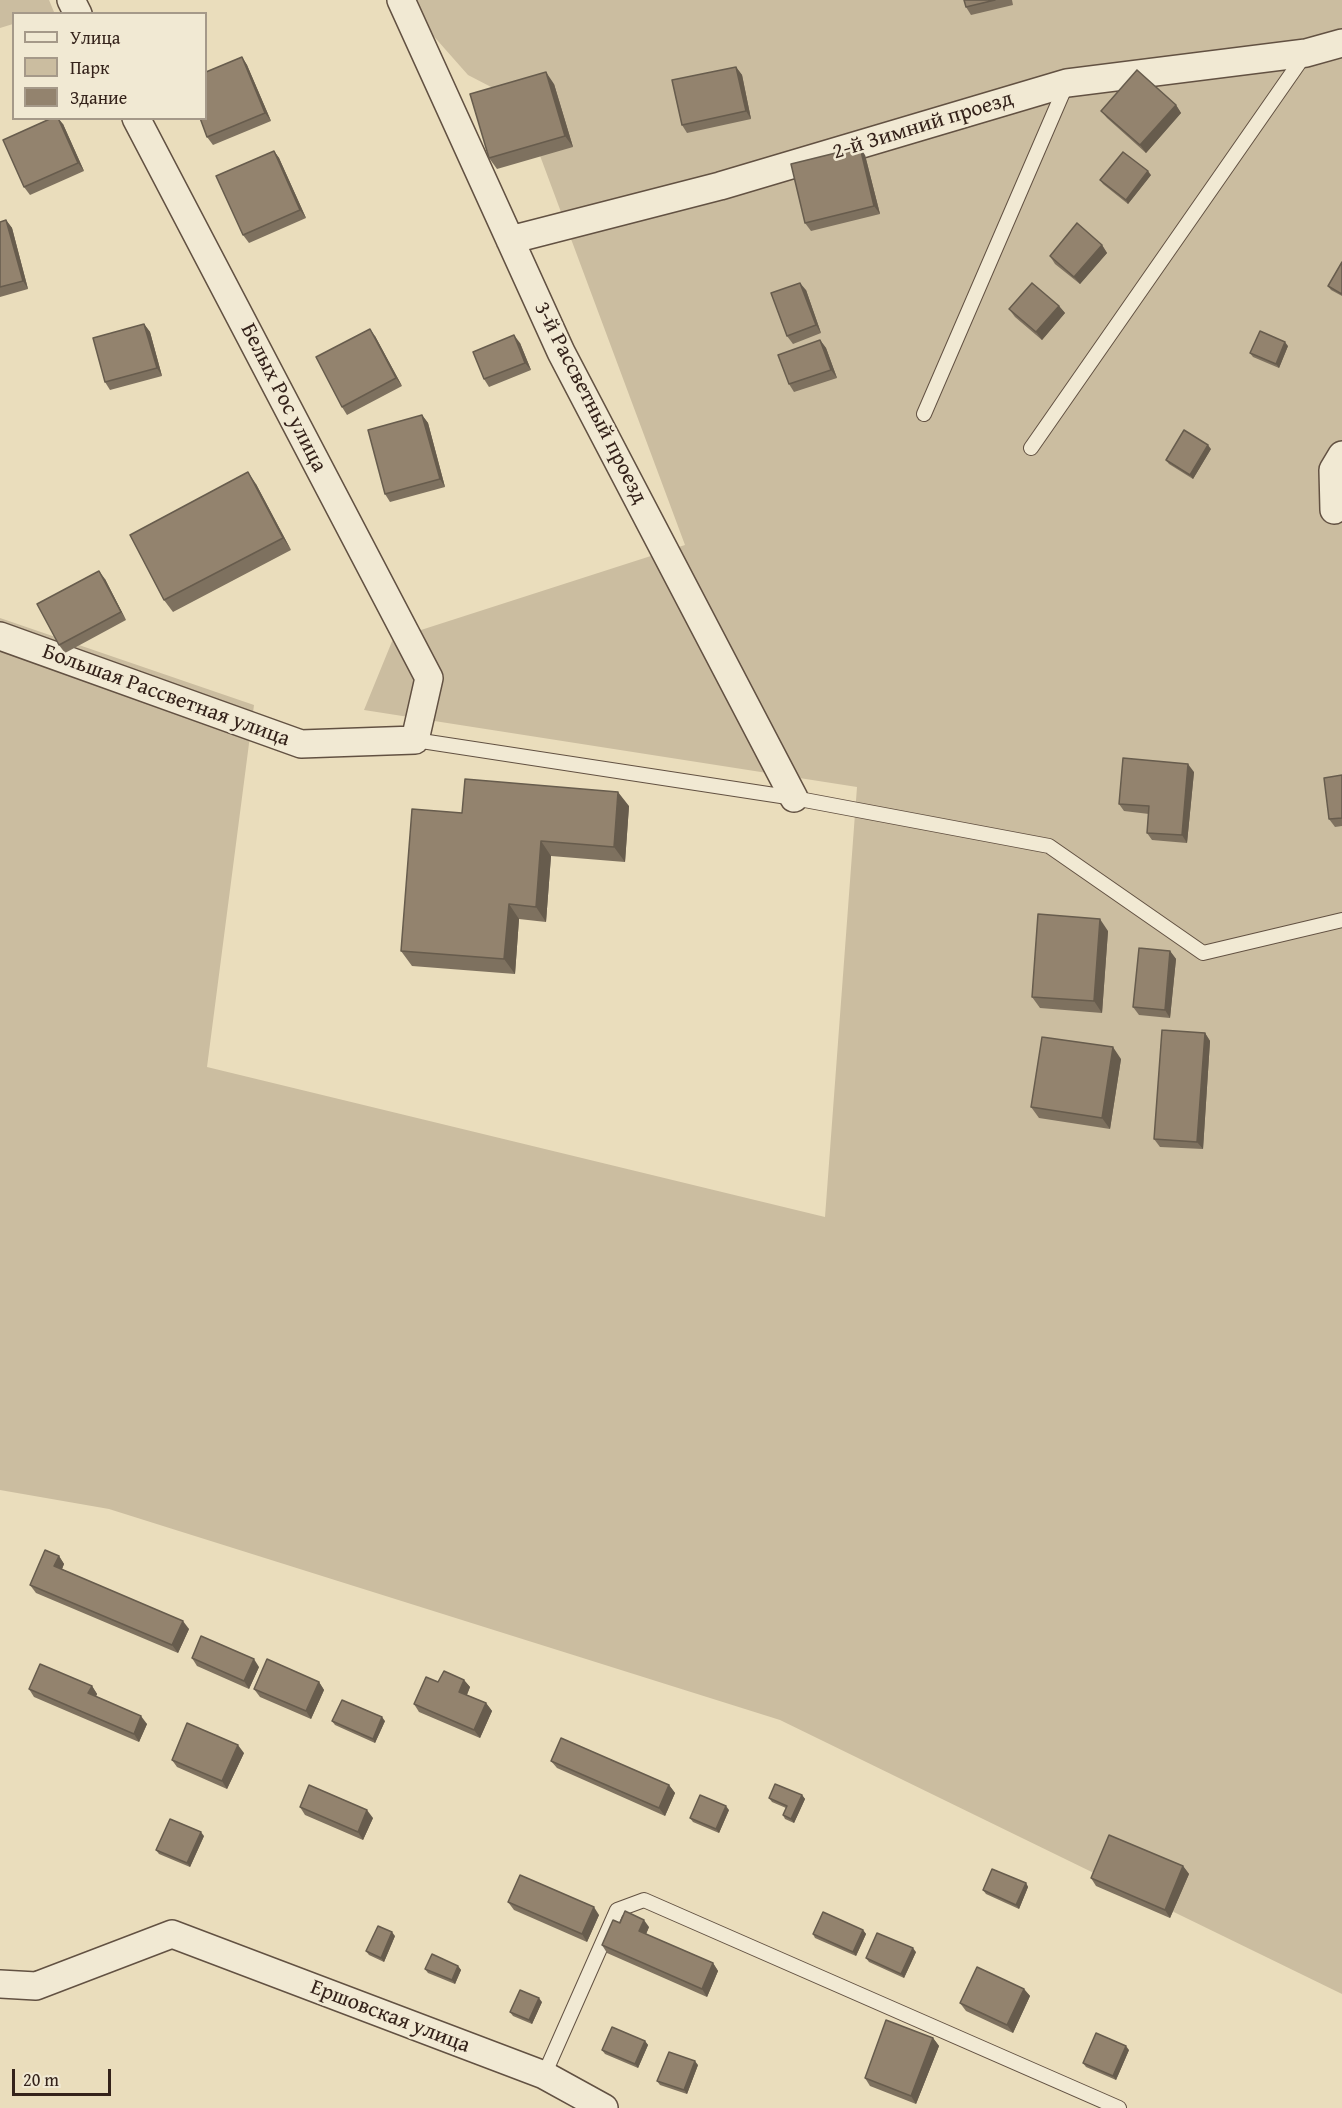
<!DOCTYPE html>
<html>
<head>
<meta charset="utf-8">
<style>
  body { margin:0 }
  #map { position:relative; width:1342px; height:2108px; overflow:hidden; background:#eaddbc; font-family:"Gentium Book Plus",serif }
  canvas { display:block }
  .legend { position:absolute; left:12px; top:12px; width:195px; height:108px; box-sizing:border-box; background:#f1e9d3; border:2px solid #a59989; margin:0; padding:8px 10px; list-style:none; font-size:18px; color:#34221a }
  .legend li { display:flex; align-items:center; gap:12px; height:30px }
  .legend b { width:30px; border:2px solid #a59989 }
  .scale { position:absolute; left:12px; top:2069px; width:99px; height:27px; box-sizing:border-box; border:3px solid #34221a; border-top:0; padding-left:8px; font-size:18px; line-height:21px; white-space:nowrap; color:#34221a; -webkit-text-stroke:4px #f1e9d3; paint-order:stroke }
</style>
</head>
<body>
<div id="map">
<canvas width="1342" height="2108"></canvas>
<ul class="legend">
<li><b style="height:8px;background:#f1e9d3"></b>Улица</li>
<li><b style="height:16px;background:#cbbda0"></b>Парк</li>
<li><b style="height:16px;background:#93836e"></b>Здание</li>
</ul>
<div class="scale">20 m</div>
</div>
<script>
const ctx = document.querySelector('canvas').getContext('2d');
ctx.lineJoin = 'round';
function fillPath(path, color) {
  ctx.fillStyle = color;
  ctx.fill(path, 'evenodd');
}
function poly(rows) {
  const path = new Path2D();
  for (const r of rows) {
    path.moveTo(r[0], r[1]);
    for (let i = 2; i < r.length; i += 2) path.lineTo(r[i], r[i + 1]);
  }
  return path;
}
function strokePath(path, color, width, dash) {
  ctx.strokeStyle = color;
  ctx.lineWidth = width;
  ctx.lineCap = dash ? 'butt' : 'round';
  ctx.setLineDash(dash || []);
  ctx.stroke(path);
}
function drawText(font, color, halo, rows, align = 'center') {
  ctx.font = font + ' "Gentium Book Plus",serif';
  ctx.lineWidth = 5;
  ctx.setLineDash([]);
  ctx.textBaseline = 'middle';
  ctx.strokeStyle = halo;
  ctx.fillStyle = color;
  for (const [text, x, y, turn = 0] of rows) {
    ctx.save();
    ctx.translate(x, y);
    ctx.rotate((+turn || 0) * Math.PI / 180);
    ctx.textAlign = isNaN(turn) ? turn : align;
    if (halo) ctx.strokeText(text, 0, 0);
    ctx.fillText(text, 0, 0);
    ctx.restore();
  }
}
const green = poly([
  [0,0,49,0,54,12,14,14,13,24,0,28],
  [410,0,1342,0,1342,1994,780,1720,109,1509,0,1490,0,618,254,705,207,1067,825,1217,857,787,364,710,393,639,685,545,520,102,468,75,422,23]
]);
const service = poly([
  [924,414,1067,83],
  [1031,448,1306,53],
  [415,740,794,798,1049,846,1203,953,1342,920],
  [544,2075,617,1910,644,1900,1119,2108]
]);
const minor = poly([
  [71,0,78,14],
  [401,0,561,352,794,798],
  [510,240,720,186,1067,83,1306,53,1342,43],
  [1334,510,1333,470,1342,455],
  [0,636,301,744,415,740,429,678,136,118],
  [0,1984,36,1986,172,1934,544,2075,604,2108]
]);
const wall = poly([
  [964,0,1012,0,1013,5,971,15,966,7],
  [242,57,247,65,271,121,213,145,207,137],
  [736,67,742,75,751,119,687,133,682,125],
  [554,84,573,147,497,169,489,158],
  [1176,105,1181,113,1146,153,1107,118,1101,111],
  [63,124,84,171,30,195,24,187],
  [274,151,279,158,306,218,249,243,243,235],
  [865,155,880,214,811,231,805,223],
  [1151,175,1128,204,1103,184,1100,180],
  [6,220,12,228,28,289,0,297,0,222],
  [1102,245,1107,253,1080,284,1055,264,1050,256],
  [1342,262,1342,296,1331,290,1328,286],
  [806,290,821,333,793,344,787,336],
  [1059,306,1065,313,1042,340,1015,317,1009,309],
  [144,324,150,332,162,376,110,390,105,382],
  [375,336,402,386,347,415,342,407],
  [820,340,826,348,837,378,794,392,789,384],
  [520,343,531,370,489,387,484,379],
  [1288,346,1279,368,1253,357,1250,353],
  [422,415,428,423,445,487,390,502,385,494],
  [1211,449,1193,479,1169,464,1166,460],
  [256,484,291,550,173,612,164,600],
  [105,579,126,620,65,653,59,645],
  [1194,772,1187,843,1152,840,1147,833,1149,814,1124,811,1119,804],
  [1342,775,1342,826,1335,827,1329,819],
  [629,806,625,862,551,856,546,922,519,919,515,974,412,966,401,951,462,813],
  [1108,931,1102,1013,1040,1008,1032,997],
  [1170,951,1176,959,1170,1018,1139,1015,1133,1007],
  [1205,1033,1210,1041,1203,1149,1160,1147,1154,1139],
  [1121,1059,1110,1129,1039,1118,1031,1107],
  [59,1556,64,1564,62,1569,189,1629,178,1653,36,1593,30,1585],
  [192,1658,259,1667,249,1689,197,1666],
  [464,1680,470,1687,467,1695,486,1703,492,1711,480,1738,419,1712,414,1704,438,1682],
  [319,1682,324,1690,311,1719,260,1697,254,1689],
  [92,1686,97,1694,96,1696,147,1724,139,1742,34,1697,29,1689],
  [332,1721,385,1721,375,1743,335,1725],
  [244,1753,227,1789,177,1767,172,1760],
  [551,1761,669,1785,675,1793,665,1816,557,1768],
  [802,1795,805,1799,794,1823,785,1819,783,1815,786,1808,772,1802,769,1798],
  [300,1807,373,1818,363,1840,305,1815],
  [729,1810,719,1833,693,1822,690,1818],
  [204,1836,190,1867,159,1854,156,1850],
  [1183,1866,1189,1874,1170,1918,1096,1886,1091,1878],
  [1026,1883,1028,1887,1019,1909,986,1894,983,1890],
  [508,1902,599,1915,587,1942,514,1910],
  [620,1923,649,1927,646,1934,713,1963,718,1971,707,1997,607,1953,602,1945],
  [863,1930,866,1934,856,1956,815,1938,813,1934],
  [395,1936,384,1962,369,1955,366,1951],
  [916,1952,904,1978,869,1962,866,1958],
  [458,1966,461,1970,455,1984,428,1973,425,1969],
  [1024,1989,1030,1996,1013,2033,966,2011,960,2003],
  [542,2002,532,2024,513,2016,510,2012],
  [933,2038,939,2046,916,2104,870,2086,865,2078],
  [645,2041,648,2045,638,2068,605,2054,602,2050],
  [1129,2050,1116,2080,1086,2067,1083,2063],
  [698,2065,687,2094,660,2085,657,2081]
]);
const shadedWall = poly([
  [242,57,247,65,271,121,265,113],
  [736,67,742,75,751,119,746,111],
  [546,72,554,84,573,147,565,136],
  [1176,105,1181,113,1146,153,1140,145],
  [58,118,63,124,84,171,78,163],
  [860,147,865,155,880,214,874,206],
  [274,151,279,158,306,218,300,210],
  [1148,171,1151,175,1128,204,1126,200],
  [6,220,12,228,28,289,23,281],
  [1102,245,1107,253,1080,284,1074,277],
  [800,283,806,290,821,333,816,325],
  [1059,306,1065,313,1042,340,1036,332],
  [144,324,150,332,162,376,157,368],
  [370,329,375,336,402,386,396,378],
  [514,335,520,343,531,370,525,363],
  [820,340,826,348,837,378,831,370],
  [1285,342,1288,346,1279,368,1276,364],
  [422,415,428,423,445,487,440,479],
  [1208,445,1211,449,1193,479,1190,475],
  [248,472,256,484,291,550,283,538],
  [99,571,105,579,126,620,121,612],
  [1188,764,1194,772,1187,843,1182,835],
  [618,792,629,806,625,862,614,847],
  [541,841,551,856,546,922,536,907],
  [509,904,519,919,515,974,504,959],
  [1100,919,1108,931,1102,1013,1094,1001],
  [1170,951,1176,959,1170,1018,1165,1010],
  [1205,1033,1210,1041,1203,1149,1197,1142],
  [1113,1047,1121,1059,1110,1129,1102,1118],
  [59,1556,64,1564,60,1574,54,1566],
  [183,1621,189,1629,178,1653,172,1645],
  [254,1659,259,1667,249,1689,244,1681],
  [464,1680,470,1687,465,1699,459,1692],
  [319,1682,324,1690,311,1719,306,1711],
  [92,1686,97,1694,94,1701,88,1693],
  [486,1703,492,1711,480,1738,474,1730],
  [141,1716,147,1724,139,1742,134,1734],
  [382,1717,385,1721,375,1743,373,1739],
  [238,1745,244,1753,227,1789,222,1781],
  [669,1785,675,1793,665,1816,659,1808],
  [802,1795,805,1799,794,1823,791,1819],
  [726,1806,729,1810,719,1833,716,1829],
  [367,1810,373,1818,363,1840,358,1832],
  [201,1832,204,1836,190,1867,187,1863],
  [1183,1866,1189,1874,1170,1918,1165,1910],
  [1026,1883,1028,1887,1019,1909,1016,1905],
  [594,1907,599,1915,587,1942,582,1934],
  [644,1920,649,1927,644,1939,639,1931],
  [863,1930,866,1934,856,1956,853,1952],
  [392,1932,395,1936,384,1962,381,1958],
  [913,1948,916,1952,904,1978,901,1974],
  [713,1963,718,1971,707,1997,702,1989],
  [458,1966,461,1970,455,1984,452,1980],
  [1024,1989,1030,1996,1013,2033,1007,2025],
  [539,1998,542,2002,532,2024,529,2020],
  [933,2038,939,2046,916,2104,911,2096],
  [645,2041,648,2045,638,2068,635,2064],
  [1126,2046,1129,2050,1116,2080,1113,2076],
  [695,2061,698,2065,687,2094,684,2090]
]);
const building = poly([
  [964,0,995,0,966,7,964,0],
  [242,57,265,113,207,137,200,118,206,118,206,72,242,57],
  [736,67,746,111,682,125,672,80,736,67],
  [1137,70,1176,105,1140,145,1101,111,1137,70],
  [546,72,565,136,489,158,470,94,546,72],
  [52,118,58,118,78,163,24,187,3,140,52,118],
  [860,147,874,206,805,223,791,164,860,147],
  [274,151,300,210,243,235,216,176,274,151],
  [1123,152,1148,171,1126,200,1100,180,1123,152],
  [6,220,23,281,0,287,0,222,6,220],
  [1077,223,1102,245,1074,277,1050,256,1077,223],
  [1342,262,1342,294,1328,286,1342,262],
  [800,283,816,325,787,336,771,293,800,283],
  [1032,283,1059,306,1036,332,1009,309,1032,283],
  [144,324,157,368,105,382,93,338,144,324],
  [370,329,396,378,342,407,316,357,370,329],
  [1260,331,1285,342,1276,364,1250,353,1260,331],
  [514,335,525,363,484,379,473,352,514,335],
  [820,340,831,370,789,384,778,355,820,340],
  [422,415,440,479,385,494,368,430,422,415],
  [1184,430,1208,445,1190,475,1166,460,1184,430],
  [248,472,283,538,164,600,130,535,248,472],
  [99,571,121,612,59,645,37,604,99,571],
  [1123,758,1188,764,1182,835,1147,833,1149,806,1119,804,1123,758],
  [1342,775,1342,818,1329,819,1324,778,1342,775],
  [465,779,618,792,614,847,541,841,536,907,509,904,504,959,401,951,412,809,462,813,465,779],
  [1038,914,1100,919,1094,1001,1032,997,1038,914],
  [1139,948,1170,951,1165,1010,1133,1007,1139,948],
  [1162,1030,1205,1033,1197,1142,1154,1139,1162,1030],
  [1042,1037,1113,1047,1102,1118,1031,1107,1042,1037],
  [45,1550,59,1556,54,1566,183,1621,172,1645,30,1585,45,1550],
  [201,1636,254,1659,244,1681,192,1658,201,1636],
  [267,1659,319,1682,306,1711,254,1689,267,1659],
  [40,1664,92,1686,88,1693,141,1716,134,1734,29,1689,40,1664],
  [444,1671,464,1680,459,1692,486,1703,474,1730,414,1704,426,1677,438,1682,444,1671],
  [342,1700,382,1717,373,1739,332,1721,342,1700],
  [187,1723,238,1745,222,1781,172,1760,187,1723],
  [561,1738,669,1785,659,1808,551,1761,561,1738],
  [775,1784,802,1795,791,1819,783,1815,787,1806,769,1798,775,1784],
  [309,1785,367,1810,358,1832,300,1807,309,1785],
  [700,1795,726,1806,716,1829,690,1818,700,1795],
  [170,1819,201,1832,187,1863,156,1850,170,1819],
  [1109,1835,1183,1866,1165,1910,1091,1878,1109,1835],
  [992,1869,1026,1883,1016,1905,983,1890,992,1869],
  [520,1875,594,1907,582,1934,508,1902,520,1875],
  [625,1911,644,1920,639,1931,713,1963,702,1989,602,1945,613,1920,620,1923,625,1911],
  [823,1912,863,1930,853,1952,813,1934,823,1912],
  [378,1926,392,1932,381,1958,366,1951,378,1926],
  [877,1933,913,1948,901,1974,866,1958,877,1933],
  [432,1954,458,1966,452,1980,425,1969,432,1954],
  [977,1967,1024,1989,1007,2025,960,2003,977,1967],
  [520,1990,539,1998,529,2020,510,2012,520,1990],
  [886,2020,933,2038,911,2096,865,2078,886,2020],
  [612,2027,645,2041,635,2064,602,2050,612,2027],
  [1096,2033,1126,2046,1113,2076,1083,2063,1096,2033],
  [669,2052,695,2061,684,2090,657,2081,669,2052]
]);
const streetNames = [
  ["2-й Зимний проезд",923,126,-17],
  ["Белых Рос улица",283,398,63],
  ["3-й Рассветный проезд",590,403,63],
  ["Большая Рассветная улица",166,696,20],
  ["Ершовская улица",390,2017,21]
];
fillPath(green, '#cbbda0');
strokePath(service, '#625142', 16);
strokePath(minor, '#625142', 30);
strokePath(service, '#f1e9d3', 14);
strokePath(minor, '#f1e9d3', 27);
fillPath(wall, '#7e715f');
fillPath(shadedWall, '#675c4d');
fillPath(building, '#93836e');
strokePath(building, '#675c4d', 1.5);
drawText('22px', '#34221a', '#f1e9d3', streetNames);
</script>
</body>
</html>
